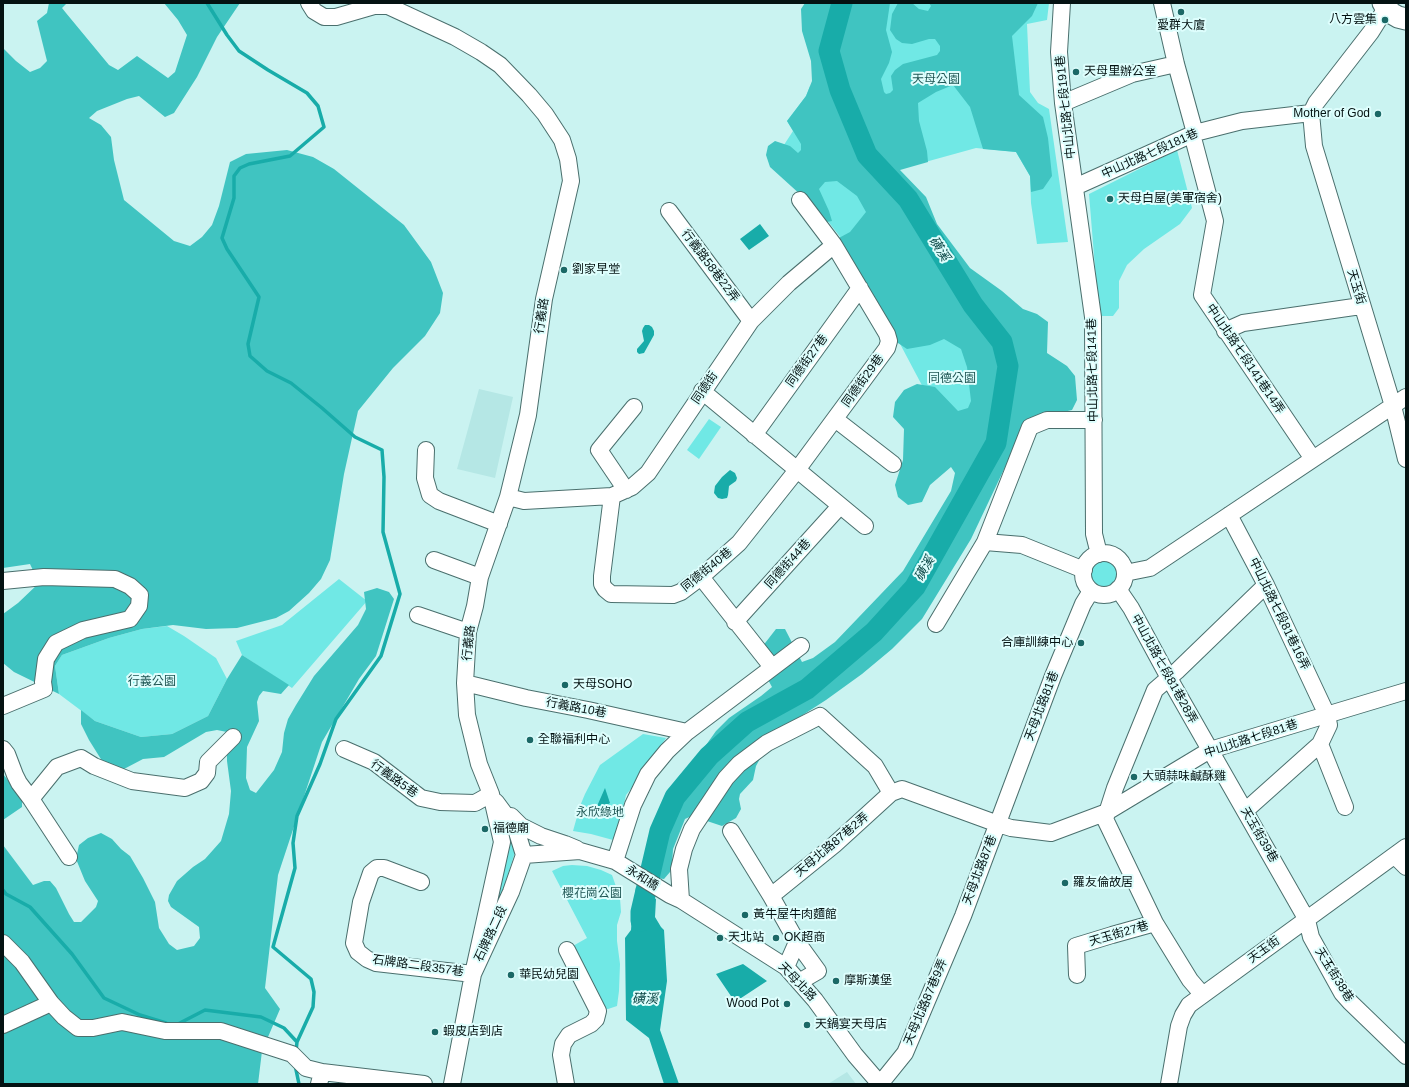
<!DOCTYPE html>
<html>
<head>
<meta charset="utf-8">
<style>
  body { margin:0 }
  #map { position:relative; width:1409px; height:1087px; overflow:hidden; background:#caf3f1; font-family:Arial,sans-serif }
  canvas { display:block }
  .frame { position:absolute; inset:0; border:4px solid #041212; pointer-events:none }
</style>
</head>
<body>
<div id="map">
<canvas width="1409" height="1087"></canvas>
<div class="frame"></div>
</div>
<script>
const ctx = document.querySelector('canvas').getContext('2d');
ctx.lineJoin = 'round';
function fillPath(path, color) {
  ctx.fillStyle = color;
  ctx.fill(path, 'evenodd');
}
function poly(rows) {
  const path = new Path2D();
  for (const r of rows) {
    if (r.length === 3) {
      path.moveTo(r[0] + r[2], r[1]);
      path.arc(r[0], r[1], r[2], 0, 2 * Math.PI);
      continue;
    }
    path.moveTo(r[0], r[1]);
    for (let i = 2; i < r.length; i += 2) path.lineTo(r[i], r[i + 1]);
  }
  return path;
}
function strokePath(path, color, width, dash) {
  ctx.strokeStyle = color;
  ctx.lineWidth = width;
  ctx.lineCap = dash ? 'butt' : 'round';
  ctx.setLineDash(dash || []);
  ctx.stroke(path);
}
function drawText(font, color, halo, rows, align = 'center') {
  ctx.font = font + ' Arial,"Noto Sans TC",sans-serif';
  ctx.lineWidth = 4;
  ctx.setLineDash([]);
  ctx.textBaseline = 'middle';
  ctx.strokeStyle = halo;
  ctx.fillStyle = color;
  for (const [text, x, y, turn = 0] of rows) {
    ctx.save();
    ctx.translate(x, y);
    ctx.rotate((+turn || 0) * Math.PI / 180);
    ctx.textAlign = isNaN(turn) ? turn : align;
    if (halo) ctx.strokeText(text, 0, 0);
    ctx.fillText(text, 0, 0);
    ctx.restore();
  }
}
const built = poly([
  [479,389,513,397,495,478,457,469],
  [847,1072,856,1084,828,1084]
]);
const green = poly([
  [861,3,1049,3,1047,20,1027,24,1030,92,1038,103,1049,109,1068,242,1037,244,1031,203,1030,176,1016,152,976,148,900,169],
  [810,86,905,243,990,400,944,427,898,340,841,238,805,192,782,148,793,131,787,121,806,96],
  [1177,150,1192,208,1180,224,1144,249,1127,265,1119,281,1119,308,1113,316,1099,316,1089,194],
  [709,419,721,427,699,459,687,450],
  [1104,574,15],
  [339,579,367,601,292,688,242,655,236,641,282,625],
  [167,626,184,636,216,658,227,679,208,716,172,734,141,737,95,721,59,694,55,666,62,655,109,638,142,629],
  [643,734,666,738,639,779,626,795,620,822,613,840,591,834,573,831,580,806,585,794,600,765],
  [509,830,515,846,515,852,500,900,498,902,493,901,503,833],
  [572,865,587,866,601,870,612,875,620,898,621,912,617,925,617,941,620,964,619,991,617,1006,608,1009,602,1008,571,947,587,938,552,871,563,866]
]);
const forest = poly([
  [49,3,67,3,62,8,66,13,109,65,118,70,137,56,168,78,175,72,187,35,178,20,164,3,240,3,217,37,197,77,174,113,165,117,139,96,127,99,97,111,89,118,101,125,111,137,114,160,124,200,174,241,190,246,202,237,212,225,219,206,230,162,246,154,287,150,313,157,334,169,404,225,431,262,443,293,440,313,425,336,393,368,358,411,344,474,330,560,321,579,309,593,289,611,276,618,237,628,206,629,173,625,142,629,109,638,62,655,55,666,59,694,14,672,3,663,3,614,18,603,39,583,30,564,3,568,3,48,16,61,30,72,40,68,47,61,37,21,47,13],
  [805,3,890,3,886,30,892,52,889,63,881,79,884,92,886,94,890,93,893,90,891,76,895,70,903,64,937,55,940,51,940,46,935,39,929,39,912,44,902,43,896,39,890,30,892,14,898,3,912,3,919,9,928,11,931,6,929,3,1038,3,1032,16,1012,36,1019,95,1043,117,1048,138,1052,176,1043,189,1031,192,1030,176,1016,152,983,149,970,107,953,85,936,92,918,103,919,121,927,151,928,162,900,170,926,197,937,224,970,268,1002,291,1023,309,1037,314,1048,322,1047,353,1067,366,1075,376,1077,400,1072,410,1050,415,1015,446,971,539,922,619,892,649,862,674,826,700,781,729,762,755,756,766,753,780,740,794,739,799,741,809,736,818,722,826,707,821,696,814,685,819,673,849,672,865,670,872,664,879,656,878,642,867,645,854,658,820,674,790,716,731,729,718,761,696,772,687,755,656,776,629,785,629,802,662,813,658,835,642,903,571,951,491,955,473,951,467,930,485,922,502,908,505,898,497,895,485,903,460,904,429,893,417,895,402,904,390,917,384,935,387,958,411,968,408,971,401,967,367,961,349,944,339,930,345,907,349,895,341,837,239,850,232,866,212,857,196,837,181,825,182,819,189,829,211,832,221,821,223,802,196,770,167,766,155,768,146,775,141,790,146,798,153,801,150,801,144,787,121,806,96,812,81,811,61,802,31,801,9],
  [377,588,389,592,394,599,376,656,359,679,322,742,278,875,265,988,280,1009,262,1051,258,1084,3,1084,3,845,33,885,44,881,50,881,56,888,69,914,74,922,81,922,96,907,98,901,85,881,76,859,79,845,88,838,101,833,112,839,121,849,130,856,143,878,155,902,159,928,169,944,177,950,194,946,200,938,199,927,171,907,168,901,169,895,177,881,193,867,205,859,221,841,229,814,231,791,227,761,227,732,217,730,206,732,164,757,143,759,124,769,104,764,89,740,81,724,81,710,95,721,141,737,172,734,208,716,227,679,242,655,289,685,281,694,263,691,259,696,257,702,259,721,247,747,246,778,250,790,256,793,274,770,282,752,284,733,288,719,296,705,314,676,358,625,366,609,364,592],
  [3,774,22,798,22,807,3,820]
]);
const water = poly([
  [760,224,769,236,749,250,740,239],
  [645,325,649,325,652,327,654,331,654,335,644,353,639,354,637,352,637,349,644,341,642,331,643,328],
  [730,470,735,473,737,478,736,481,729,486,728,495,727,498,722,499,718,498,714,493,715,486,722,477],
  [605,788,610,803,594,813],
  [636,887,656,899,655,917,661,927,664,930,667,981,660,1030,679,1084,664,1084,649,1038,626,1020,625,938,631,930,632,915],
  [743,964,767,981,735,1002,716,974]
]);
const stream = poly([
  [207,3,227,35,239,51,268,70,307,93,318,106,324,127,290,156,249,164,240,168,234,176,234,198,222,238,227,249,259,297,248,344,250,356,267,371,291,383,322,408,355,437,382,450,384,477,383,532,400,594,381,656,336,719,320,764,297,816,293,843,295,868,273,947,311,979,314,992,313,1007,297,1042,296,1051],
  [3,890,6,894,30,907,72,954,104,998,140,1015,166,1023],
  [176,1025,205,1010,261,1017,284,1028,297,1042],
  [295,1065,299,1084]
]);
const river = poly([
  [641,921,641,912,660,831,675,797,709,756,747,722,807,689,874,632,915,587,996,443,1008,366,1002,342,973,305,908,199,867,155,840,90,829,51,842,3]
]);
const minor = poly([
  [309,3,314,11,324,17,336,17,374,6,388,6,455,37,481,52,500,65,529,95,545,114,562,140,568,159,571,181,544,299,528,415,508,497,480,577,475,606,468,632,465,683,467,715,479,764,491,794,502,842,473,974],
  [1062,3,1059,52,1063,103,1093,317,1094,534,1099,554],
  [1162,3,1176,64,1195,133],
  [1386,8,1371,32,1316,103,1311,113,1314,146,1393,406,1406,459],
  [1063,103,1132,74,1176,64],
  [1192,134,1215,221,1202,295,1313,459],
  [1075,187,1195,133,1242,121,1311,113],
  [669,211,751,321],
  [1225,331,1243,323,1361,306],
  [702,391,865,526],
  [835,419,893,464],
  [754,435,860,288],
  [426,450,425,478,430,495,439,501,499,524],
  [626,490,599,450,634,407],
  [612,496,602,576,602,584,605,589,611,594,673,595,681,592,701,577,739,543,797,470,887,348,889,341,887,334,834,245],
  [508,497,524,501,612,496,632,487,648,473,751,321,789,283,834,245,800,200],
  [1229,515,1266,585,1327,715,1329,725,1320,744,1245,811],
  [985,542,1022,545,1084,570],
  [1104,574,21],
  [434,560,480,577],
  [1125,573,1150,568,1406,397],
  [701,577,772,667],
  [3,581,44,577,115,579,130,586,140,595,139,606,130,619,83,630,56,643,46,659,43,682,44,689,3,706],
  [1118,589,1131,608,1169,678,1307,920,1311,937,1342,993,1350,1002,1406,1056],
  [418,615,468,632],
  [735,622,840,506],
  [936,624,985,542,1030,427,1047,420,1094,420],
  [465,683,526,698,588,710,687,732],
  [1320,744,1345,807],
  [3,749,7,754,15,775,19,783,31,799,69,857],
  [344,749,374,762,421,798,440,802,475,803,491,794],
  [31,799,57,767,81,758,94,766,132,781,185,788,201,781,207,773,208,762,233,737],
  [511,816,521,826,541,836,565,844,577,849],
  [731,831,771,896,797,942,786,967],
  [524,855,580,851,615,861,670,895,681,900,786,967,815,1000,855,1055,880,1084],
  [1395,856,1406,867],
  [615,861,633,805,648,774,667,751,687,732,801,646],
  [421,882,384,868,377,868,371,873,361,902,354,943,358,952,367,959,376,963,473,974],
  [771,896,834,845,891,793,902,789,998,824,1011,828,1051,833,1107,812,1210,750,1406,691],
  [681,900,679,869,684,849,692,829,726,778,739,764,767,743,820,716,875,766,891,793],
  [797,942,818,971,799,982],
  [3,943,22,962,51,1003,64,1017,78,1028,93,1028,122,1022,165,1031,221,1031,292,1054,306,1068,322,1072],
  [1077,975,1076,946,1112,935,1155,923],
  [1202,994,1190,980,1155,923,1105,819,1115,788,1155,690,1177,671,1266,585],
  [3,1025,51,1003],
  [319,1084,322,1072,424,1084],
  [452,1084,473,974,511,892,524,855,516,829,496,802],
  [566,1084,561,1055,563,1044,569,1035,591,1024,596,1019,598,1011,567,950],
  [880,1084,905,1053,963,916,1053,676,1083,604,1091,591],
  [1169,1084,1179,1026,1183,1015,1189,1005,1406,847]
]);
const major = poly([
  [1383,3,1391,13,1398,17,1406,19]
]);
const markers = [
  [1181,12,4,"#1b6866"],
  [1385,20,4,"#1b6866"],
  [1076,72,4,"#1b6866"],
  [1378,114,4,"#1b6866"],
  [1110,199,4,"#1b6866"],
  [564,270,4,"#1b6866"],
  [1081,643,4,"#1b6866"],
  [565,685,4,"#1b6866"],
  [530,740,4,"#1b6866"],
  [1134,777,4,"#1b6866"],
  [485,829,4,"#1b6866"],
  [1065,883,4,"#1b6866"],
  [745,915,4,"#1b6866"],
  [720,938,4,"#1b6866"],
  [776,938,4,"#1b6866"],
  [511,975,4,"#1b6866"],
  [836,981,4,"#1b6866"],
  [787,1004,4,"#1b6866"],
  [807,1025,4,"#1b6866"],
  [435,1032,4,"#1b6866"]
];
const poiNames = [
  ["八方雲集",1377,20,"right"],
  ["愛群大廈",1181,26,"center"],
  ["天母里辦公室",1084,72],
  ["Mother of God",1370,114,"right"],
  ["天母白屋(美軍宿舍)",1118,199],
  ["劉家早堂",572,270],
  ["合庫訓練中心",1073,643,"right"],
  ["天母SOHO",573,685],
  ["全聯福利中心",538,740],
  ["大頭蒜味鹹酥雞",1142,777],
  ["福德廟",493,829],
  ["羅友倫故居",1073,883],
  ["黃牛屋牛肉麵館",753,915],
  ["天北站",728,938],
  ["OK超商",784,938],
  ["華民幼兒園",519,975],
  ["摩斯漢堡",844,981],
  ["Wood Pot",779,1004,"right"],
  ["天鍋宴天母店",815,1025],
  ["蝦皮店到店",443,1032]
];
const parkNames = [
  ["天母公園",936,80],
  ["同德公園",952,379],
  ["行義公園",152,682],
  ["永欣綠地",600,813],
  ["櫻花崗公園",592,894]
];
const streetNames = [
  ["中山北路七段191巷",1066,107,-96],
  ["中山北路七段181巷",1150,154,-24],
  ["行義路58巷22弄",710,266,53],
  ["天玉街",1356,287,73],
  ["行義路",542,316,-81],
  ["中山北路七段141巷14弄",1245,359,56],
  ["同德街27巷",807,361,-54],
  ["中山北路七段141巷",1093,370,-91],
  ["同德街29巷",863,381,-54],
  ["同德街",705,388,-56],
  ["同德街44巷",788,564,-48],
  ["同德街40巷",707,570,-39],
  ["中山北路七段81巷16弄",1279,614,64],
  ["行義路",469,643,-84],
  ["中山北路七段81巷28弄",1164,669,61],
  ["天母北路81巷",1042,706,-69],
  ["行義路10巷",576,708,11],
  ["中山北路七段81巷",1251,739,-18],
  ["行義路5巷",394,779,36],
  ["天玉街39巷",1259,835,60],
  ["天母北路87巷2弄",832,845,-40],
  ["天母北路87巷",980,870,-69],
  ["永和橋",642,878,32],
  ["石牌路二段",491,934,-65],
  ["天玉街27巷",1119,934,-16],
  ["天玉街",1264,950,-36],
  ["石牌路二段357巷",418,966,8],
  ["天玉街38巷",1334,975,58],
  ["天母北路",797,982,46],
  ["天母北路87巷9弄",926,1002,-67]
];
const waterNames = [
  ["磺溪",939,249,58],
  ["磺溪",925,569,-61],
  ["磺溪",645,999]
];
fillPath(built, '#b5e7e5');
fillPath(green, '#70e8e5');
fillPath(forest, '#40c4c1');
fillPath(water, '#18aca9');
strokePath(stream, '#18aca9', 3.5);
strokePath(river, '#18aca9', 21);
strokePath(minor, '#4a6f6d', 18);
strokePath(major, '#4a6f6d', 23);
strokePath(minor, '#fff', 16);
strokePath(major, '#fff', 21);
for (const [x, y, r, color] of markers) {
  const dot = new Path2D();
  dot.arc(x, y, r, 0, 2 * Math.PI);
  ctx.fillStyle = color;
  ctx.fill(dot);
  strokePath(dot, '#defefd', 1.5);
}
drawText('12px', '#041212', '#defefd', poiNames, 'left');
drawText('12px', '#1e5553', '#defefd', parkNames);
drawText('12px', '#041212', '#defefd', streetNames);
drawText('italic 13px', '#064342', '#defefd', waterNames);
</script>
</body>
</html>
